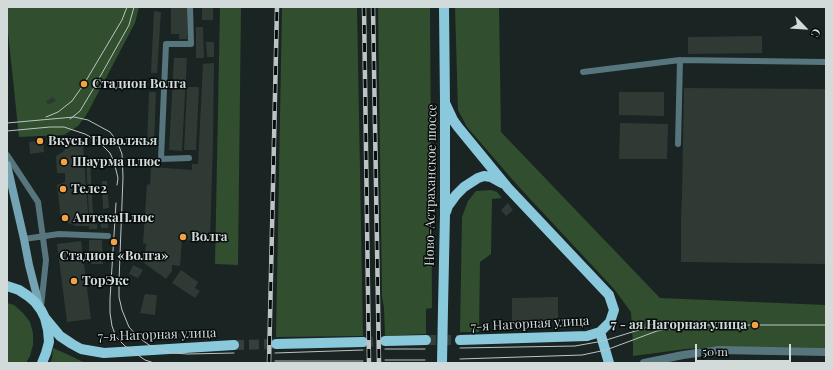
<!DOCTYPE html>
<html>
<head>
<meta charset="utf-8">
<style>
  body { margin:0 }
  #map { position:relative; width:833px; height:370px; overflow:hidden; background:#192423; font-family:"Playfair Display",serif }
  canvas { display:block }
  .frame { position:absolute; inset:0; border:8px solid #d3dada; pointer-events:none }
  .north { position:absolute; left:785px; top:8px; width:40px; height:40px; -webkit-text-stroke:3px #070c0c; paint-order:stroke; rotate:115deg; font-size:11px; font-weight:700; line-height:16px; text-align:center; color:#d3dada }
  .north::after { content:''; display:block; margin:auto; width:14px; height:18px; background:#d3dada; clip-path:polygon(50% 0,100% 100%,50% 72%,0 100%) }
  .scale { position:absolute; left:695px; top:344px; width:96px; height:18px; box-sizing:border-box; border:2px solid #d3dada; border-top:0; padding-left:5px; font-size:12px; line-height:14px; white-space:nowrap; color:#d3dada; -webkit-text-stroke:3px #070c0c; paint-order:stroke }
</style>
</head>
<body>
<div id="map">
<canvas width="833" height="370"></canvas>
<div class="frame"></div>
<div class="north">С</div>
<div class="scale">50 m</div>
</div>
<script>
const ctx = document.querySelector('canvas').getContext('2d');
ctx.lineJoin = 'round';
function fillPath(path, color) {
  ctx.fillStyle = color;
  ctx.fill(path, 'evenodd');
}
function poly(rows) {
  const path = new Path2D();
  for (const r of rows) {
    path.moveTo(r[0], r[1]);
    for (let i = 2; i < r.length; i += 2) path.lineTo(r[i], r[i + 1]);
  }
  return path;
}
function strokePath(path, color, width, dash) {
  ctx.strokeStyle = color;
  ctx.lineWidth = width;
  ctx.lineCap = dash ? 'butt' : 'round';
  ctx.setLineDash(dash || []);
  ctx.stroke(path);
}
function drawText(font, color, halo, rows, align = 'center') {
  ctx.font = font + ' "Playfair Display",serif';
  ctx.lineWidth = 3;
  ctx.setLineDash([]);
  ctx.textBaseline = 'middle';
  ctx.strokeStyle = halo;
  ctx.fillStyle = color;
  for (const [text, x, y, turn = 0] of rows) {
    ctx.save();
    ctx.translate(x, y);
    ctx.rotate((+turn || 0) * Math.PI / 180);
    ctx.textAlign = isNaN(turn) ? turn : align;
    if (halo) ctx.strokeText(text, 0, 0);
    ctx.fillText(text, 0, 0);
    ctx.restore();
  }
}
const green = poly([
  [7,7,139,7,135,23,87,114,78,126,64,135,19,137,7,23],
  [220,7,241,7,238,265,215,264],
  [282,7,357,7,363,336,276,337],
  [378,7,430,7,432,308,426,309,426,334,385,336,384,308,382,296],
  [455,7,499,7,501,132,660,298,826,305,826,348,719,347,686,349,633,356,633,344,631,312,614,289,518,186,467,127,458,110],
  [491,190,497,192,502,198,492,199,491,254,480,262,479,332,460,332,462,217,468,201,476,191],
  [7,303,14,305,23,313,30,322,33,333,33,345,30,356,26,363,7,363],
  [53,348,69,355,85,363,50,363,52,358]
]);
const building = poly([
  [171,7,187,7,187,39,179,39,179,34,171,34],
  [202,7,213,7,213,20,202,20],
  [154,11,161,12,157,73,151,73],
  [196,27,203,27,204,58,196,58],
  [762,36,762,53,688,54,688,37],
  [206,42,214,42,214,57,207,57],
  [174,58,187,58,182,151,169,150],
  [214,63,213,143,210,242,182,240,180,266,172,265,172,271,166,279,144,263,146,244,143,243,147,184,150,185,151,167,192,170,192,164,198,164,203,64],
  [187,87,199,87,196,150,184,150],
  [684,88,826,89,826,264,681,262,681,220,682,195],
  [149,92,156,92,154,145,147,145],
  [619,92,664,92,664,116,619,115],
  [53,97,56,101,48,105,46,101],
  [620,123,668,124,667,159,619,159],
  [43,140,44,152,30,154,29,142],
  [83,145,89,226,76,226,61,220,57,185,65,182,65,173,57,173,56,156,64,151,66,147],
  [86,161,90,161,93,214,89,214],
  [102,181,107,181,109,208,103,209],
  [508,203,513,210,506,216,501,210],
  [101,219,108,219,108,228,101,228],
  [89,221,97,221,97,229,89,229],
  [89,240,102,240,103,264,89,264],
  [81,241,91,319,67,322,57,244],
  [133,265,143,270,138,278,129,274],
  [181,270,198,282,195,288,200,291,195,298,172,283],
  [145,294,157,295,155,315,140,313],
  [558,297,558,321,512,321,512,298]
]);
const primaryTunnel = poly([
  [426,340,460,340],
  [363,342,385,341],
  [234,345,276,344]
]);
const lane = poly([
  [583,72,680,60,826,62],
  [678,144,680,60],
  [7,155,38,202,46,260,41,307],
  [189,158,161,159,166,44,191,44,190,7],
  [24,239,59,234,108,236]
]);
const street = poly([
  [644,363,683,355,719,350,826,352]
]);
const secondary = poly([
  [7,165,24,239,29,265,40,308]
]);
const primary = poly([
  [445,103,453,120,458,127,508,188,609,295,614,310,610,322,600,332,587,336,460,340],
  [446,212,448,206,456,195,464,187,478,178,484,176,491,177,502,183],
  [7,286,19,290,28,296,35,302,41,310,45,318,48,330,49,342,46,353,42,363],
  [443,308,445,214,445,103,444,7],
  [45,318,60,336,72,344,81,349,104,353,234,345],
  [600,332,609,363],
  [385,341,426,340],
  [276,344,363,342]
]);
const tram = poly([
  [46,117,58,112,72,101,84,84,122,20,127,7],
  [70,119,80,111,92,91,129,25,134,7],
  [7,123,74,117,88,120,110,132,117,141,122,154,123,177,119,281,119,297,122,310,129,327,138,337,149,345,161,350,172,353,188,354,234,353],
  [7,131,50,127,64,127,85,134,98,141,110,153,114,162,118,178,117,185],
  [116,203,110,299,110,313,112,326,116,337,125,346,145,360,154,363],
  [460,348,575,346,603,341,655,325,668,324],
  [385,349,425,349],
  [275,353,363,350],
  [460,359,582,355,606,350,657,331,692,325,826,325],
  [385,360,425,360],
  [275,361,363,361],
  [225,363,234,363]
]);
const rail = poly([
  [364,7,369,363],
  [373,7,379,363],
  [269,363,277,7]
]);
const primaryBridge = poly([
  [442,363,443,308]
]);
const markers = [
  [84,84,4,"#f5a246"],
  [40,141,4,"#f5a246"],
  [64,162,4,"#f5a246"],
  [63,189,4,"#f5a246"],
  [65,218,4,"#f5a246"],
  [183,237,4,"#f5a246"],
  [114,242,4,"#f5a246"],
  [74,281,4,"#f5a246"],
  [755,325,4,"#f5a246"]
];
const poiNames = [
  ["Стадион Волга",92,84],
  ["Вкусы Поволжья",48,141],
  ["Шаурма плюс",72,162],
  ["Теле2",71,189],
  ["АптекаПлюс",73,218],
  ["Волга",191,237],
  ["Стадион «Волга»",114,256,"center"],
  ["ТорЭкс",82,281],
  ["7 - ая Нагорная улица",747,325,"right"]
];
const streetNames = [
  ["Ново-Астраханское шоссе",431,185,-89],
  ["7-я Нагорная улица",530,324,-3],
  ["7-я Нагорная улица",157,335,-2]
];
fillPath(green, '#314e2e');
fillPath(building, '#2f3a35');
strokePath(primaryTunnel, '#353f3e', 10, [10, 5]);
strokePath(lane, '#57757d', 6);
strokePath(street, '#57757d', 8);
strokePath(secondary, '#74a4b3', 8);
strokePath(primary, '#8ac9dc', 10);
strokePath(tram, '#bcc4c4', 1);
strokePath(rail, '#bcc4c4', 4.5);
strokePath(rail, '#070c0c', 3, [9]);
strokePath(primaryBridge, '#8ac9dc', 10);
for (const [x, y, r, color] of markers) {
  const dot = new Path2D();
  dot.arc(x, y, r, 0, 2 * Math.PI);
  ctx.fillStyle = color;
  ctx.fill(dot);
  strokePath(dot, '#070c0c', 1.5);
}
drawText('bold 13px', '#d3dada', '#070c0c', poiNames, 'left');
drawText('13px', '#d3dada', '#070c0c', streetNames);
</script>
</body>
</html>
